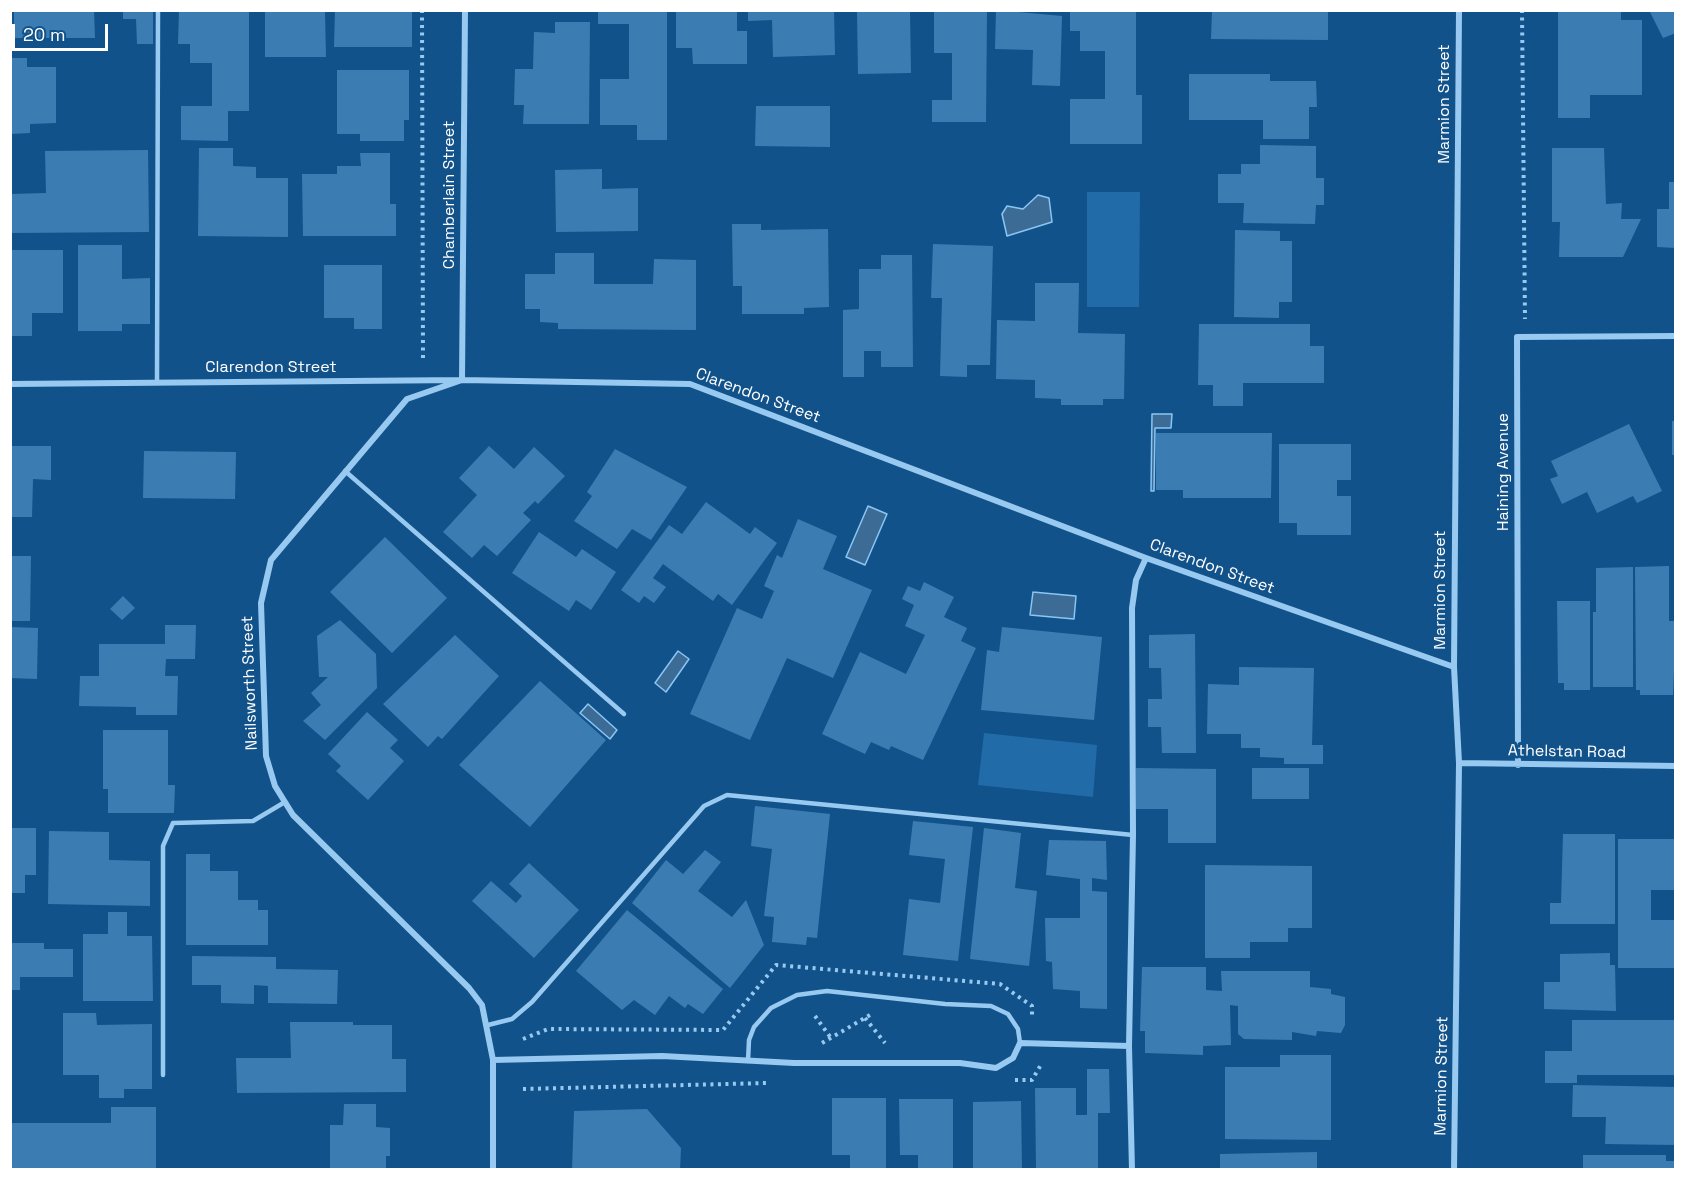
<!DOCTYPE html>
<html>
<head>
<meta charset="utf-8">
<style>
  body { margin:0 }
  #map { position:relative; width:1686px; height:1180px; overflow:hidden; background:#12528a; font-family:"Space Grotesk",sans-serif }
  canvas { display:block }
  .frame { position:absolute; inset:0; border:12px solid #fff; pointer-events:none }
  .scale { position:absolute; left:12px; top:24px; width:96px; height:27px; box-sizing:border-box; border:3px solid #fff; border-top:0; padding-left:8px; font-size:18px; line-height:21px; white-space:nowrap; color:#fff; -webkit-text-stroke:4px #12528a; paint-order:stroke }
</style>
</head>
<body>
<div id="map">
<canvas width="1686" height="1180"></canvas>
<div class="frame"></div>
<div class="scale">20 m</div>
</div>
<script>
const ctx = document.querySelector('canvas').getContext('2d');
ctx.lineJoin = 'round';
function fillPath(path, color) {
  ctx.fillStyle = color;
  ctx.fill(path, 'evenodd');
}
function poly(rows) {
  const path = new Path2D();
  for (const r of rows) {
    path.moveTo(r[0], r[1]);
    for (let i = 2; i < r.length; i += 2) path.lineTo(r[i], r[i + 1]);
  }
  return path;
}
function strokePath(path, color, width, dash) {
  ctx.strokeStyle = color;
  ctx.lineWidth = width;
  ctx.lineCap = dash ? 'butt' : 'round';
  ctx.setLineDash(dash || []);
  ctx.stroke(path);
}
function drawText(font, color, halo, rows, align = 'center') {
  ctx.font = font + ' "Space Grotesk",sans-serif';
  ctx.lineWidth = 6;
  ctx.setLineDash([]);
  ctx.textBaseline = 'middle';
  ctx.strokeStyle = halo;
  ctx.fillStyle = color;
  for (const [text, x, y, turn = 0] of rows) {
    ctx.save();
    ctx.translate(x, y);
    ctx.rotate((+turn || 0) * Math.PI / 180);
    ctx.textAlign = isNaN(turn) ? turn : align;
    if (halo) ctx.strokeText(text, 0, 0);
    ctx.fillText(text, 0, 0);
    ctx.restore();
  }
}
const green = poly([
  [1087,192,1140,192,1139,307,1087,307],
  [984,733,1097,745,1093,797,978,785]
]);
const water = poly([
  [1038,195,1049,198,1052,222,1007,236,1002,214,1007,206,1023,209,1038,195],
  [1152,414,1172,414,1171,428,1155,428,1154,491,1151,491,1152,414],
  [868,506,887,514,865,565,846,557,868,506],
  [1033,592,1076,596,1074,619,1030,615,1033,592],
  [678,651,689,659,666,692,655,683,678,651],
  [588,704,617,730,610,739,580,713,588,704]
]);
const building = poly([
  [14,10,94,10,95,38,14,38],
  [123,10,153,10,153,44,137,44,136,19,123,19],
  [179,10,249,10,249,111,228,111,228,141,181,140,181,106,212,106,212,63,190,63,190,44,178,44],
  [265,10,325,10,326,57,265,57],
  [335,10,412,10,412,47,334,47],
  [598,10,667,10,667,140,637,140,637,125,600,125,600,79,629,79,629,24,598,24],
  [676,10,737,10,737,31,747,31,747,64,693,64,692,48,676,48],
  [748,10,834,10,835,55,773,57,772,20,748,21],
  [857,10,910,10,911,73,858,74],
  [934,10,987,10,986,122,932,122,932,100,952,100,952,53,934,53],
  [996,10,1062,16,1060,86,1032,85,1033,50,995,49],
  [1070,10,1136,10,1136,95,1142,95,1142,144,1070,144,1070,99,1105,99,1105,51,1080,51,1080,31,1070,31],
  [1212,10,1328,10,1328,40,1211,39],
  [1558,10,1621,10,1621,20,1642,20,1642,95,1590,95,1590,118,1558,118],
  [1653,10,1676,10,1676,33,1663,38,1650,12],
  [555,22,590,22,589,124,523,124,524,105,514,105,515,69,533,69,534,32,555,33],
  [10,58,27,58,27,67,56,67,56,123,30,124,30,133,10,134],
  [337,70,409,70,409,120,404,120,404,141,360,141,360,134,337,134],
  [1189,74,1270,74,1270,81,1316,81,1317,107,1309,107,1309,139,1263,139,1263,120,1189,120],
  [756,106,830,106,830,147,755,146],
  [1260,145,1316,146,1316,178,1324,178,1324,205,1316,205,1315,224,1243,223,1244,203,1218,203,1218,174,1241,174,1241,164,1260,164],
  [199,148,233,148,233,166,256,167,256,178,288,178,288,237,198,236],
  [1552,148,1604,148,1606,204,1622,203,1621,219,1641,219,1623,257,1559,257,1560,222,1552,222],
  [148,150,149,232,10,233,10,194,46,193,45,151],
  [360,153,390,153,390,204,396,204,396,236,303,236,302,174,337,174,337,166,361,166],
  [602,169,602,189,638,188,638,231,556,232,555,170],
  [1669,182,1676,182,1676,248,1657,247,1657,209,1669,209],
  [732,224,761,224,761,230,828,229,829,307,804,308,804,314,742,314,742,286,733,286],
  [1235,230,1280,231,1280,241,1292,241,1292,302,1279,302,1279,318,1234,317],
  [933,244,993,246,990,365,967,365,967,377,940,376,942,298,931,298],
  [78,245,122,245,122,279,150,278,150,324,122,324,122,331,78,331],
  [10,250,63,250,63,313,32,313,32,336,10,336],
  [555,253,594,253,594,284,653,284,654,259,696,260,696,330,558,329,558,323,540,322,540,309,525,309,525,274,555,274],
  [881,255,912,255,913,367,881,367,881,351,864,351,864,377,843,377,843,310,859,309,859,269,881,269],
  [324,265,382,265,382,329,354,329,354,318,324,318],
  [1035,283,1079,283,1078,333,1125,334,1124,399,1103,399,1103,405,1061,405,1061,399,1035,398,1035,380,996,379,997,320,1035,321],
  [1199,324,1310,324,1310,346,1324,346,1324,383,1243,383,1243,406,1213,406,1213,385,1198,385],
  [1672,421,1676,421,1676,455,1672,455],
  [1629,424,1662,491,1637,503,1633,496,1597,513,1587,492,1562,504,1550,479,1558,476,1551,461],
  [1156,433,1272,433,1271,498,1183,498,1183,490,1156,490],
  [1279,444,1351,444,1351,480,1337,480,1337,496,1351,496,1351,535,1297,535,1297,523,1279,523],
  [10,446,51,446,51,480,33,479,32,517,10,517],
  [489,446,514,469,534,447,565,476,538,504,535,501,523,513,531,520,497,556,484,545,472,558,443,532,477,495,459,478],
  [615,449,687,487,651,540,632,529,617,549,574,521,592,496,587,492],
  [144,451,236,452,235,499,143,498],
  [706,502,750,534,755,527,777,543,732,605,718,594,713,601,663,564,653,578,666,587,654,603,644,596,639,603,621,590,669,525,682,534],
  [798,519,837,536,823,569,872,590,833,678,787,658,750,740,690,714,737,608,762,619,774,591,764,586,777,555,782,558],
  [539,532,576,557,582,549,616,572,591,610,576,600,569,611,512,573],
  [385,537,447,598,392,653,330,592],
  [10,556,31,556,30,621,10,621],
  [1669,566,1669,621,1676,621,1673,695,1640,695,1640,690,1636,690,1635,567],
  [1633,567,1633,687,1593,687,1593,612,1596,612,1596,568],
  [924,582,954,597,944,617,967,628,961,641,976,648,923,760,891,746,889,750,871,742,865,754,822,734,860,652,906,674,925,635,905,626,914,605,902,599,908,586,920,591],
  [123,596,135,608,122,620,110,609],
  [1557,601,1590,601,1590,690,1564,690,1564,683,1558,683],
  [340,620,376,654,377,688,325,740,303,721,321,705,311,693,328,677,319,677,317,636],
  [165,625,196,625,195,659,166,659,165,676,178,676,177,715,136,715,136,707,79,706,80,676,99,676,99,644,165,644],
  [10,627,38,628,37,679,10,678],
  [1002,627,1102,637,1094,720,981,710,987,650,999,652],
  [1195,634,1196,753,1162,753,1161,727,1148,727,1148,699,1162,699,1161,668,1149,668,1149,635],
  [455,635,499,676,442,739,438,736,428,747,383,704],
  [1239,667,1314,668,1312,745,1323,745,1323,764,1284,764,1284,758,1260,757,1260,748,1241,748,1241,734,1207,734,1208,684,1239,685],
  [540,681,606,740,530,827,459,765],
  [367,712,398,740,390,748,404,761,368,800,336,771,341,766,328,754],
  [103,730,168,730,168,785,175,785,174,813,108,813,108,789,103,789],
  [1136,768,1216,769,1216,843,1168,843,1168,809,1136,809],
  [1252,768,1309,768,1309,799,1252,799],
  [755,806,830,814,817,938,807,937,806,945,772,942,774,917,764,916,772,849,751,846],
  [913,821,973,827,958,961,903,955,909,899,940,903,945,859,909,855],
  [10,828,36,828,36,875,25,875,25,893,10,893],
  [984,828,1021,833,1015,888,1037,891,1029,966,970,959],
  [49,831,109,832,109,860,150,861,150,906,48,904],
  [1563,834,1615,834,1615,924,1550,924,1550,903,1561,903],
  [1618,839,1676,839,1676,890,1651,890,1651,920,1676,920,1676,968,1618,968],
  [1049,840,1106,841,1107,880,1092,878,1092,891,1107,892,1107,1009,1080,1008,1080,991,1053,989,1052,962,1046,961,1045,918,1080,918,1080,879,1046,875],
  [705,850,721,862,698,891,732,917,746,900,764,945,730,988,632,903,666,860,683,874],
  [186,854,210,854,210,871,238,871,238,900,258,900,258,910,268,910,268,945,186,945],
  [529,863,579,910,534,958,472,901,491,881,516,903,522,896,509,884],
  [1205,865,1312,866,1312,928,1288,928,1288,942,1250,942,1250,958,1205,958],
  [627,910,723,989,703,1014,688,1004,685,1008,669,996,655,1015,634,1000,622,1010,576,971],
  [108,912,127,912,127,936,152,936,153,1001,83,1001,83,934,108,934],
  [10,943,44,943,44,949,73,949,73,977,20,977,20,990,10,990],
  [1610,953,1610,965,1615,965,1616,1011,1544,1009,1544,982,1560,982,1560,954],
  [192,956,276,957,276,969,338,970,337,1004,268,1003,268,986,254,985,254,1004,221,1003,221,985,192,985],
  [1142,967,1206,967,1206,990,1222,991,1221,971,1310,971,1310,987,1331,989,1331,994,1345,997,1345,1025,1341,1033,1317,1031,1316,1036,1292,1032,1292,1040,1244,1039,1238,1034,1238,1006,1230,1005,1231,1045,1203,1046,1203,1055,1145,1053,1145,1031,1140,1031],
  [63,1013,96,1013,97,1025,152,1024,152,1089,124,1089,124,1098,99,1098,99,1075,63,1075],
  [1572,1020,1676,1020,1676,1075,1577,1075,1577,1083,1545,1083,1545,1051,1572,1051],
  [290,1022,353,1022,353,1025,392,1025,392,1059,406,1059,406,1092,237,1093,236,1058,291,1058],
  [1280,1055,1331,1055,1331,1140,1225,1139,1225,1067,1280,1067],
  [1087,1069,1109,1069,1110,1113,1098,1113,1098,1170,1036,1170,1035,1088,1076,1088,1076,1115,1087,1115],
  [1573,1085,1676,1087,1676,1145,1605,1144,1606,1117,1572,1117],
  [832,1098,886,1098,886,1170,850,1170,850,1155,832,1155],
  [899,1099,953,1099,953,1170,918,1170,918,1155,900,1155],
  [1021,1101,1022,1170,973,1170,973,1102],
  [344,1104,376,1104,376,1127,390,1128,390,1156,386,1156,386,1170,330,1170,330,1125,343,1125],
  [111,1107,156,1107,156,1170,10,1170,10,1123,111,1123],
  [647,1109,681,1148,680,1170,572,1170,574,1111],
  [1317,1152,1317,1170,1220,1170,1220,1154],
  [1583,1155,1666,1155,1666,1161,1676,1161,1676,1170,1583,1170]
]);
const path = poly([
  [422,10,423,362],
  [1522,10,1525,319],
  [815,1016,831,1038],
  [865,1018,885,1043],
  [523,1039,548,1029,723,1030,776,965,1000,984,1032,1006,1032,1016],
  [822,1043,870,1015],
  [1015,1080,1032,1080,1042,1063],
  [523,1089,767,1083]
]);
const service = poly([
  [157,383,158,10],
  [345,471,624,714],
  [488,1025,512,1019,532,1002,704,806,727,795,1133,835],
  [748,1061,749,1040,754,1027,771,1008,797,995,827,991,945,1004,991,1006,1008,1014,1018,1029,1020,1043],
  [163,1075,163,846,173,823,253,821,285,802]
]);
const minor = poly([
  [465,10,462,380,407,399,271,560,261,603,266,756,275,786,293,815,469,988,482,1005,493,1060,493,1170],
  [10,384,462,380,690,384,1146,558,1454,667],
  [1459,763,1676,766],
  [1518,765,1517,337,1676,336],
  [493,1060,662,1056,794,1063,960,1063,996,1068,1013,1058,1020,1043,1129,1046],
  [1132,1170,1129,1046,1133,835,1132,608,1136,580,1146,558],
  [1454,1170,1459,763,1454,667,1459,10]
]);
const streetNames = [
  ["Marmion Street",1445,104,-90],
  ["Chamberlain Street",450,195,-90],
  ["Clarendon Street",271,368],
  ["Clarendon Street",758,396,20],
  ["Haining Avenue",1504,472,-90],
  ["Clarendon Street",1212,567,20],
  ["Marmion Street",1441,590,-90],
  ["Nailsworth Street",250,683,-92],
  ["Athelstan Road",1567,752,1],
  ["Marmion Street",1442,1076,-89]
];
fillPath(green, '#216ba8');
fillPath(water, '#3c6c95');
strokePath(water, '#8ac6f4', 1.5);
fillPath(building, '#3b7db3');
strokePath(path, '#98c9f0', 4, [3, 4.5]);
strokePath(service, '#98c9f0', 4.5);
strokePath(minor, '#98c9f0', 6);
drawText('16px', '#fff', '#12528a', streetNames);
</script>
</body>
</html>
